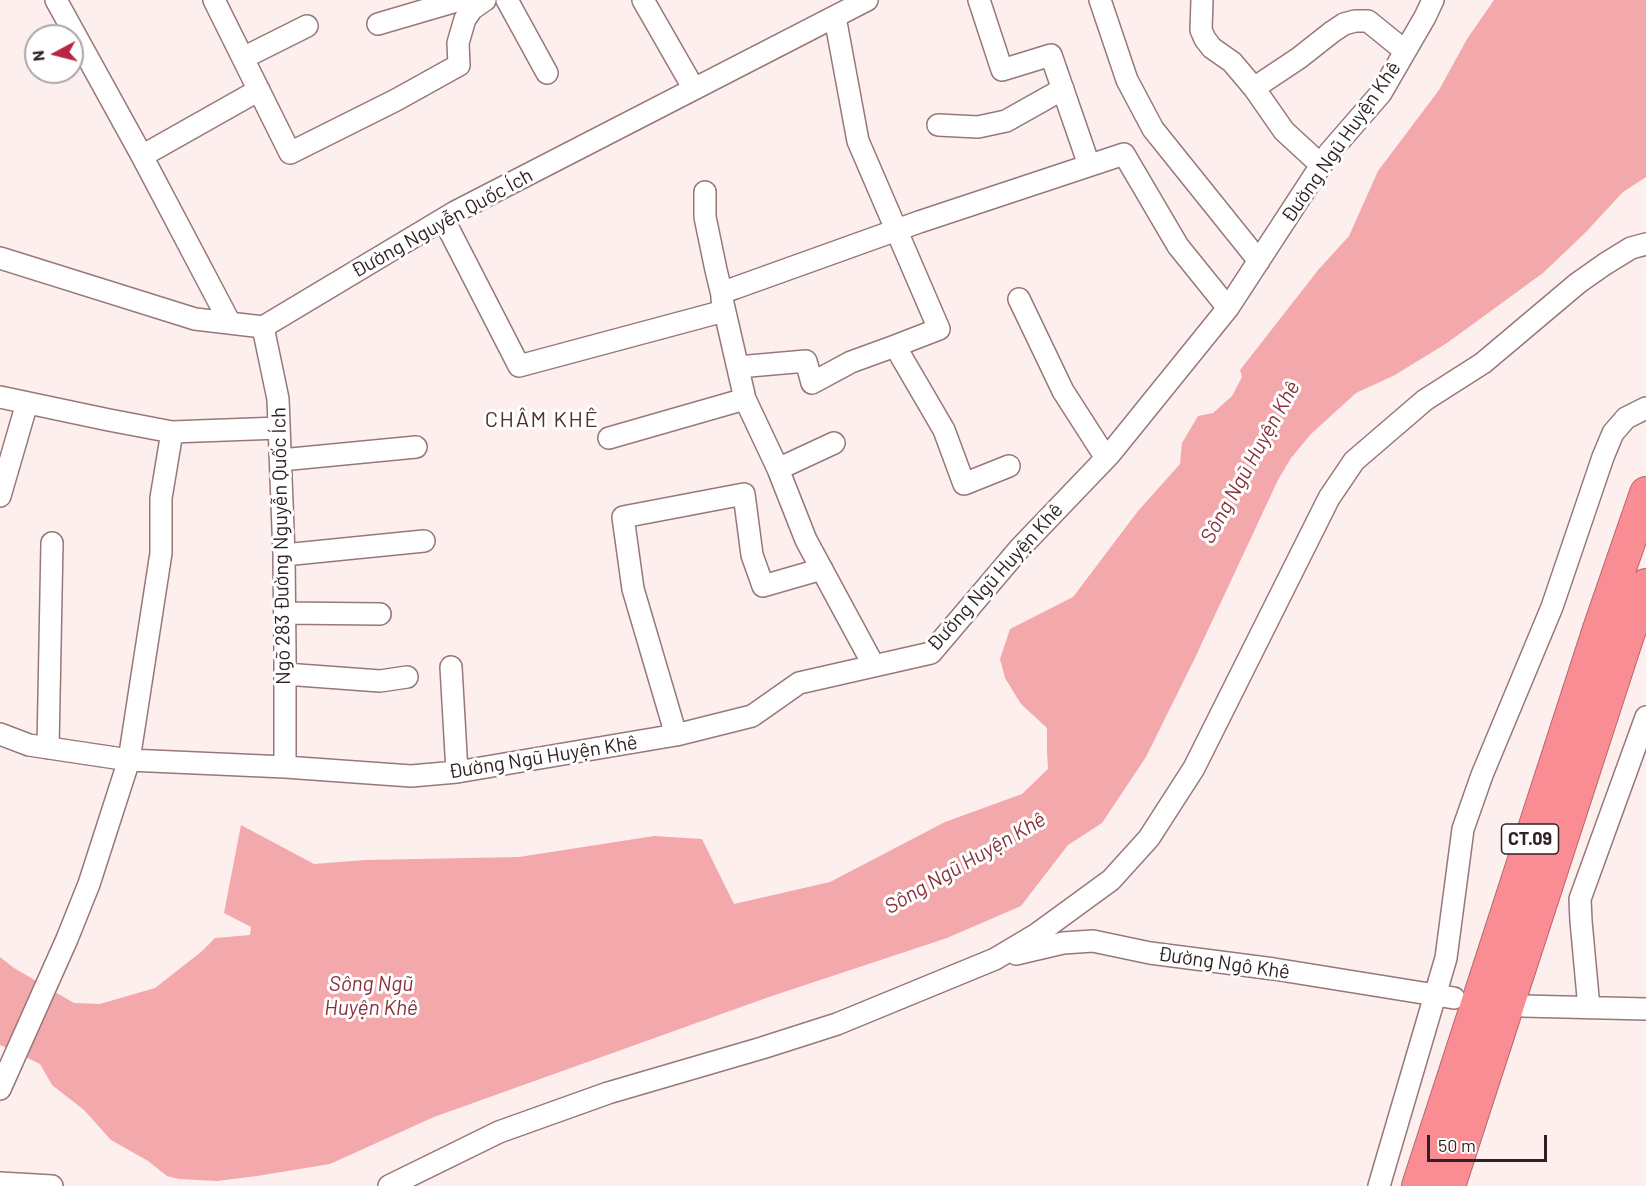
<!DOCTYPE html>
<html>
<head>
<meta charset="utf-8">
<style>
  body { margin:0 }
  #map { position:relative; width:1646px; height:1186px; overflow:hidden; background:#feefef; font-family:Barlow,sans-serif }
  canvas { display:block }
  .north { position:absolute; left:24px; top:24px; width:60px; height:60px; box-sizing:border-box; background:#fff; border:2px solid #aca7a7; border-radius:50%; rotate:263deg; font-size:16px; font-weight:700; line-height:24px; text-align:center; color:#302223 }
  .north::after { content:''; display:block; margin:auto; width:21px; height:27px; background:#b82643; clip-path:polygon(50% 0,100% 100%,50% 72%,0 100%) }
  .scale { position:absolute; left:1427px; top:1135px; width:120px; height:27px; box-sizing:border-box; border:3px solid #302223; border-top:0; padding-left:8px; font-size:18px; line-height:21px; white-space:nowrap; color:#302223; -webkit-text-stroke:4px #fff; paint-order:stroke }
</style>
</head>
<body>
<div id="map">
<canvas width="1646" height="1186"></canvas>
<div class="north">N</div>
<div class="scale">50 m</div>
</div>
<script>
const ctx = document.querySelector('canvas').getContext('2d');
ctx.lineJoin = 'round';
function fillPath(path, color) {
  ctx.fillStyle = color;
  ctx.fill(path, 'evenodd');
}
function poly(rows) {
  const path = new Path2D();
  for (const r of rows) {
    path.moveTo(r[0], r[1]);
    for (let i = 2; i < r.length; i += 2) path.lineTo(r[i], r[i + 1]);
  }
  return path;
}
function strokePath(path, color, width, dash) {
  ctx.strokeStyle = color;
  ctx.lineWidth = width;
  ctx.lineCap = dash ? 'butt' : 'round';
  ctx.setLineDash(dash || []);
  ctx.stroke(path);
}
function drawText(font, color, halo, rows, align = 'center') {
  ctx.font = font + ' Barlow,sans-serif';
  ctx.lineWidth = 6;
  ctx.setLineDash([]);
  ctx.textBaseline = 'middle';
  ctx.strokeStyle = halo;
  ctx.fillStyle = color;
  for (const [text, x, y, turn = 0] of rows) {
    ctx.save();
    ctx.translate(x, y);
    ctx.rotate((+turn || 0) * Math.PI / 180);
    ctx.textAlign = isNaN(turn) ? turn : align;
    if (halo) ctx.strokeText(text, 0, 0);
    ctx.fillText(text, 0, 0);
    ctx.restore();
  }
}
const water = poly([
  [1494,0,1646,0,1646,177,1623,192,1584,234,1543,273,1447,343,1395,375,1356,393,1311,434,1291,458,1278,480,1194,660,1146,757,1102,823,1068,845,1021,906,947,938,769,997,434,1117,330,1164,257,1176,217,1181,179,1179,167,1176,148,1161,111,1140,84,1110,52,1085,40,1064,0,1045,0,957,14,968,74,1003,100,1004,155,988,201,952,215,938,250,935,251,927,224,913,241,825,314,864,365,860,519,857,654,836,702,839,734,904,830,882,945,822,1022,794,1048,769,1047,751,1047,728,1021,704,1005,678,1000,659,1010,629,1073,597,1138,511,1180,464,1182,443,1198,416,1213,413,1232,396,1242,377,1240,370,1319,269,1349,236,1378,171,1439,90,1467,39]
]);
const minor = poly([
  [56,0,142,156,230,323],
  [214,0,290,153,396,100,459,65,458,43,465,19,472,9,485,0],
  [507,0,547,73],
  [643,0,694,89],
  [979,0,1002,70,1051,55,1089,165],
  [1100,0,1127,80,1153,129,1259,261],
  [1202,0,1201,30,1205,39,1212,48,1232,62,1254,88,1284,131,1321,165],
  [835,17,858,141,939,329,895,346,944,430,964,484,1009,466],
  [378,24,460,0],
  [243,58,307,26],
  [1254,88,1299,58,1332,32,1344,24,1355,21,1368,21,1405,51],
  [938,125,978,127,1006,121,1063,89],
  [142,156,259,90],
  [705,192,705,217,716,270,722,295],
  [444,220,519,366,724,311],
  [0,258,195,319,263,327,455,212,867,0],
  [1019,299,1063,391,1106,458],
  [263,327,278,399,284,555,285,652,285,767],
  [738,367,806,361,812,383,851,362,895,346],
  [0,397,109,420,172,432,279,428],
  [609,438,745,399],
  [281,460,416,447],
  [778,469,834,443],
  [0,496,27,403],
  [284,555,424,541],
  [285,613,380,614],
  [874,666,806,540,778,469,745,399,722,299,722,295,726,291,735,288,919,222,1124,154,1178,246,1228,308],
  [451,667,457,772],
  [285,674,380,681,407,677],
  [0,734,29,745,129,760,285,767,411,776,457,772,676,735,752,716,799,683,931,653,1020,548,1110,454,1228,308,1329,153,1381,93,1425,17,1433,0],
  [676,735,633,589,623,517,744,494,752,555,763,586,822,569],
  [48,748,52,543],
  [1016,954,1063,943,1093,941,1150,953,1274,969,1454,998],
  [1523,1006,1646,1009],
  [1589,1008,1581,921,1580,899,1646,717],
  [0,1089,67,939,89,884,129,760,161,553,161,498,172,432],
  [0,1183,52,1186],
  [389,1186,499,1132,608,1093,762,1048,837,1024,995,959,1037,934,1111,880,1149,838,1194,768,1329,498,1354,461,1425,400,1483,363,1578,283,1605,264,1631,248,1646,244],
  [1379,1186,1446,958,1463,829,1482,775,1552,607,1603,457,1613,433,1626,418,1646,408]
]);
const highway = poly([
  [1418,1186,1599,629,1646,493],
  [1449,1186,1628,635,1646,585]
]);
const shields = [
  [1530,839,57]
];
const shieldNames = [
  ["CT.09",1530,839]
];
const streetNames = [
  ["Đường Ngũ Huyện Khê",1341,142,-55],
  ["Đường Nguyễn Quốc Ích",442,223,-29],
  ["Ngõ 283 Đường Nguyễn Quốc Ích",281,546,-91],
  ["Đường Ngũ Huyện Khê",995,577,-48],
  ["Đường Ngũ Huyện Khê",543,757,-9],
  ["Đường Ngô Khê",1224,963,8]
];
const waterNames = [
  ["Sông Ngũ Huyện Khê",1250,462,-61],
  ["Sông Ngũ Huyện Khê",965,863,-30],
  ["Sông Ngũ",371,984],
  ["Huyện Khê",371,1008]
];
const quarterNames = [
  ["CHÂM KHÊ",542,420]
];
fillPath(water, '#f3a8ac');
strokePath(minor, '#987779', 24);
strokePath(highway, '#b3676c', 34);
strokePath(minor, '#fff', 21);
strokePath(highway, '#fa8c94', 32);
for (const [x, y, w] of shields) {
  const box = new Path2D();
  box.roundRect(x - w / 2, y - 15, w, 30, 4.5);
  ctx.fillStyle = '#fff';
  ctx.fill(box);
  strokePath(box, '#302223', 1.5);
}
drawText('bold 18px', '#302223', null, shieldNames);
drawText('20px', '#302223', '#fff', streetNames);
drawText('italic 21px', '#86303b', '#fff', waterNames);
ctx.letterSpacing = '1.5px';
drawText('22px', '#4c3032', '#fff', quarterNames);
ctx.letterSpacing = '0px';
</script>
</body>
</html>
